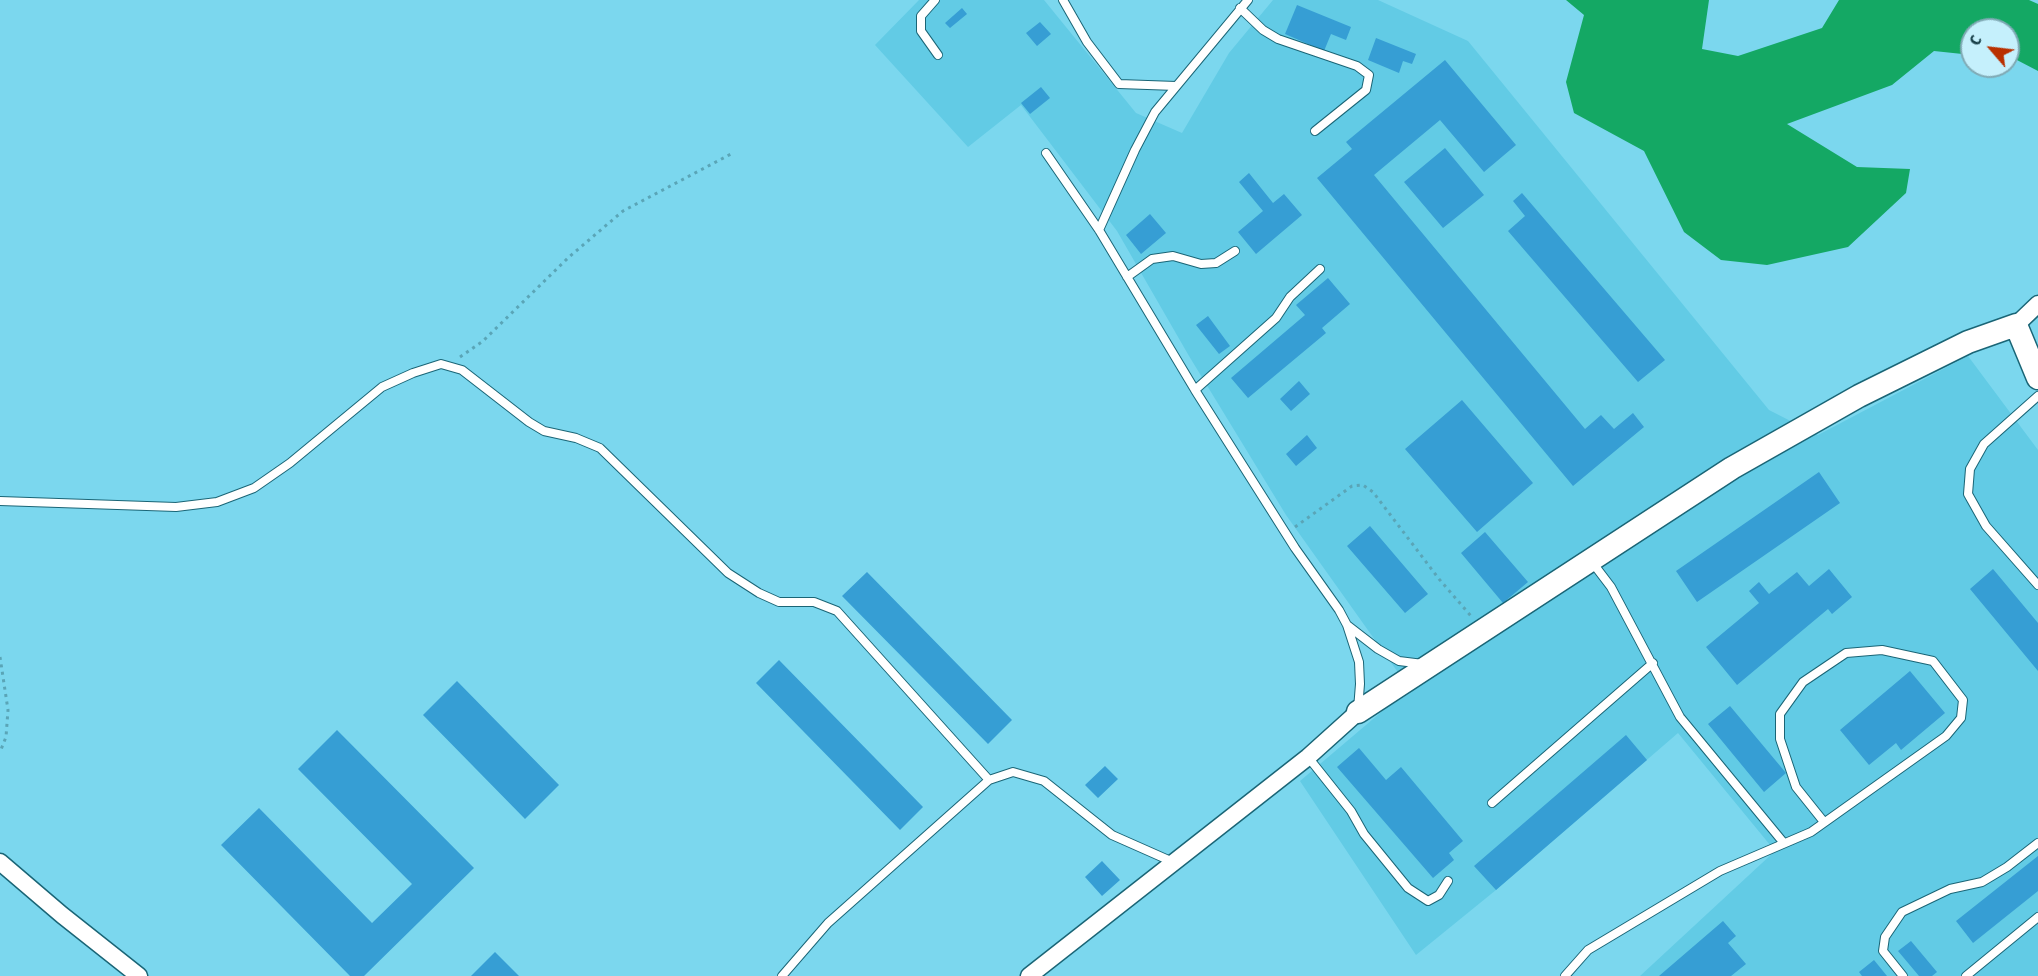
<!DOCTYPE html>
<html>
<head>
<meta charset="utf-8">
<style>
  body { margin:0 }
  #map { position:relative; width:2038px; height:976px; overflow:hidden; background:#7bd7ee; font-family:"Fira Sans Condensed",sans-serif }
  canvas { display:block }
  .north { position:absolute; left:1960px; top:18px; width:60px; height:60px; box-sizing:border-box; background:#c5f0fc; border:2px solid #80aab5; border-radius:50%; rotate:298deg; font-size:16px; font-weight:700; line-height:24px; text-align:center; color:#19414a }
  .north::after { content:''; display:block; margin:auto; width:21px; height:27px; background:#b93000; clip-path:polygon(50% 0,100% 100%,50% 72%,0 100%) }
</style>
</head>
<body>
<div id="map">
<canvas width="2038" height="976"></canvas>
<div class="north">С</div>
</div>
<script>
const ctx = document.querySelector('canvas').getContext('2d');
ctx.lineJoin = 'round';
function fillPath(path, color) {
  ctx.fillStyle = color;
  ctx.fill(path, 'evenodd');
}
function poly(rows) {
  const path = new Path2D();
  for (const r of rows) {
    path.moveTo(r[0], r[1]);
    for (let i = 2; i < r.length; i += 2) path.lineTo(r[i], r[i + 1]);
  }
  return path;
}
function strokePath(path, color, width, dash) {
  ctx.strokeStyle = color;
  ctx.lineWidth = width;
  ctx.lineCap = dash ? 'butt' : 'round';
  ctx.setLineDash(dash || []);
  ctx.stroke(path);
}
const built = poly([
  [919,0,1044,0,1136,113,1182,133,1229,53,1273,0,1378,0,1468,41,1769,410,1818,435,1968,356,2038,450,2038,976,1640,976,1775,851,1678,733,1496,890,1416,955,1300,781,1386,708,1412,692,1286,515,1189,356,1117,231,1021,105,968,147,875,45]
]);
const water = poly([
  [1566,0,1709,0,1702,49,1738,56,1822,28,1839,0,2029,0,2038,4,2038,71,2015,59,2008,59,2008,30,1972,30,1972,55,1934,51,1892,85,1787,124,1857,167,1910,169,1906,193,1848,247,1767,265,1721,260,1684,232,1644,151,1574,113,1566,82,1584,15]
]);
const building = poly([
  [1297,5,1351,27,1346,40,1331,34,1324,51,1285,34],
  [962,8,967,14,950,28,945,23],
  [1040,22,1051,34,1037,46,1026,33],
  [1376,38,1416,54,1412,64,1403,61,1399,73,1368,60],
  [1445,60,1516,145,1484,172,1440,120,1374,175,1585,429,1601,415,1614,429,1633,413,1644,427,1573,486,1317,178,1352,149,1346,142],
  [1041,87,1050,98,1030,114,1021,103],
  [1445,148,1484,195,1443,228,1404,182],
  [1249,173,1273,203,1284,194,1302,215,1256,254,1238,232,1263,211,1239,182],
  [1522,193,1665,360,1638,382,1508,231,1525,216,1513,201],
  [1150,214,1166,233,1141,254,1126,235],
  [1328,278,1350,304,1322,328,1326,333,1248,398,1231,378,1305,315,1296,305],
  [1208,316,1230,346,1219,354,1196,325],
  [1299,381,1310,394,1291,411,1280,399],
  [1462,400,1533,483,1477,532,1405,449],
  [1307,435,1317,448,1296,466,1286,454],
  [1819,472,1840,503,1697,602,1676,571],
  [1370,526,1428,594,1405,613,1347,546],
  [1485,532,1528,582,1503,603,1461,553],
  [1829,569,1852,597,1832,614,1828,609,1737,685,1706,647,1759,603,1749,591,1759,582,1769,594,1797,572,1809,586],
  [1993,569,2038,623,2038,671,1970,589],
  [867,572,1012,720,988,744,842,596],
  [779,660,923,807,900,830,756,683],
  [1910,671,1945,713,1901,750,1896,743,1869,765,1840,730],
  [457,681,559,785,525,819,423,715],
  [1730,706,1786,773,1764,792,1708,724],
  [337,730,474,868,364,976,350,976,221,845,259,808,372,923,412,884,298,769],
  [1626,735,1647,760,1496,890,1474,866],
  [1359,748,1386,780,1401,767,1463,841,1449,853,1454,860,1433,878,1337,767],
  [1105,766,1118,779,1098,798,1085,785],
  [2038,856,2038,891,1973,943,1956,921],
  [1102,861,1120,880,1102,896,1085,877],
  [1723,921,1736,936,1728,943,1746,964,1731,976,1659,976],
  [1911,941,1937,972,1932,976,1919,976,1898,951],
  [495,952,519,976,471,976],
  [1874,960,1887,976,1862,976,1859,972]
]);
const path = poly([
  [460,357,483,341,569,257,623,211,731,154],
  [1295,527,1352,486,1363,485,1373,492,1439,579,1471,616],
  [0,657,8,710,6,737,0,752]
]);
const lane = poly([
  [935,0,921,16,921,31,938,55],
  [1063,0,1087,42,1119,84,1176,86],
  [1240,8,1263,30,1278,39,1357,66,1369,75,1366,90,1315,131],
  [1046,153,1099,230,1195,390,1295,548,1339,610,1347,625,1378,649,1399,661,1423,664],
  [1099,230,1135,150,1155,112,1248,0],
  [1127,277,1152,259,1173,256,1201,264,1216,263,1235,251],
  [1195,390,1276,318,1290,297,1320,269],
  [2038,396,1984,444,1970,469,1968,494,1986,526,2038,585],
  [0,501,176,507,217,502,254,488,290,463,382,387,413,373,441,364,462,370,529,422,544,431,576,438,600,448,728,573,759,593,779,602,814,602,837,611,989,780],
  [1592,562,1611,587,1680,717,1783,842],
  [1347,625,1359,662,1360,684,1358,709],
  [1308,757,1351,811,1364,834,1408,888,1428,901,1439,895,1448,881],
  [1492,803,1653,663],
  [782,976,828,923,989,780,1013,772,1044,781,1112,835,1173,862],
  [1565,976,1588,950,1720,871,1811,832,1946,736,1961,718,1963,700,1933,661,1882,650,1846,653,1803,682,1780,714,1780,739,1796,787,1824,822],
  [1903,976,1883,951,1885,937,1902,912,1950,889,1982,882,2007,867,2038,843],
  [1966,976,2038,917]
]);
const street = poly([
  [2016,325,2038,304],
  [0,862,62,915,139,976],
  [1029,976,1308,757,1358,712]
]);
const secondary = poly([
  [1358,712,1732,468,1859,396,1968,342,2016,325,2038,378]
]);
fillPath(built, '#62cbe5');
fillPath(water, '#14a864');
fillPath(building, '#369ed4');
strokePath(lane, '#1a6576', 10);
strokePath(street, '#1a6576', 19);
strokePath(secondary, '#1a6576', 25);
strokePath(path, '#5aa5b7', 3, [3, 4.5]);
strokePath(lane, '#fff', 8);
strokePath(street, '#fff', 16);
strokePath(secondary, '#fff', 22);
</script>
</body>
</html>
